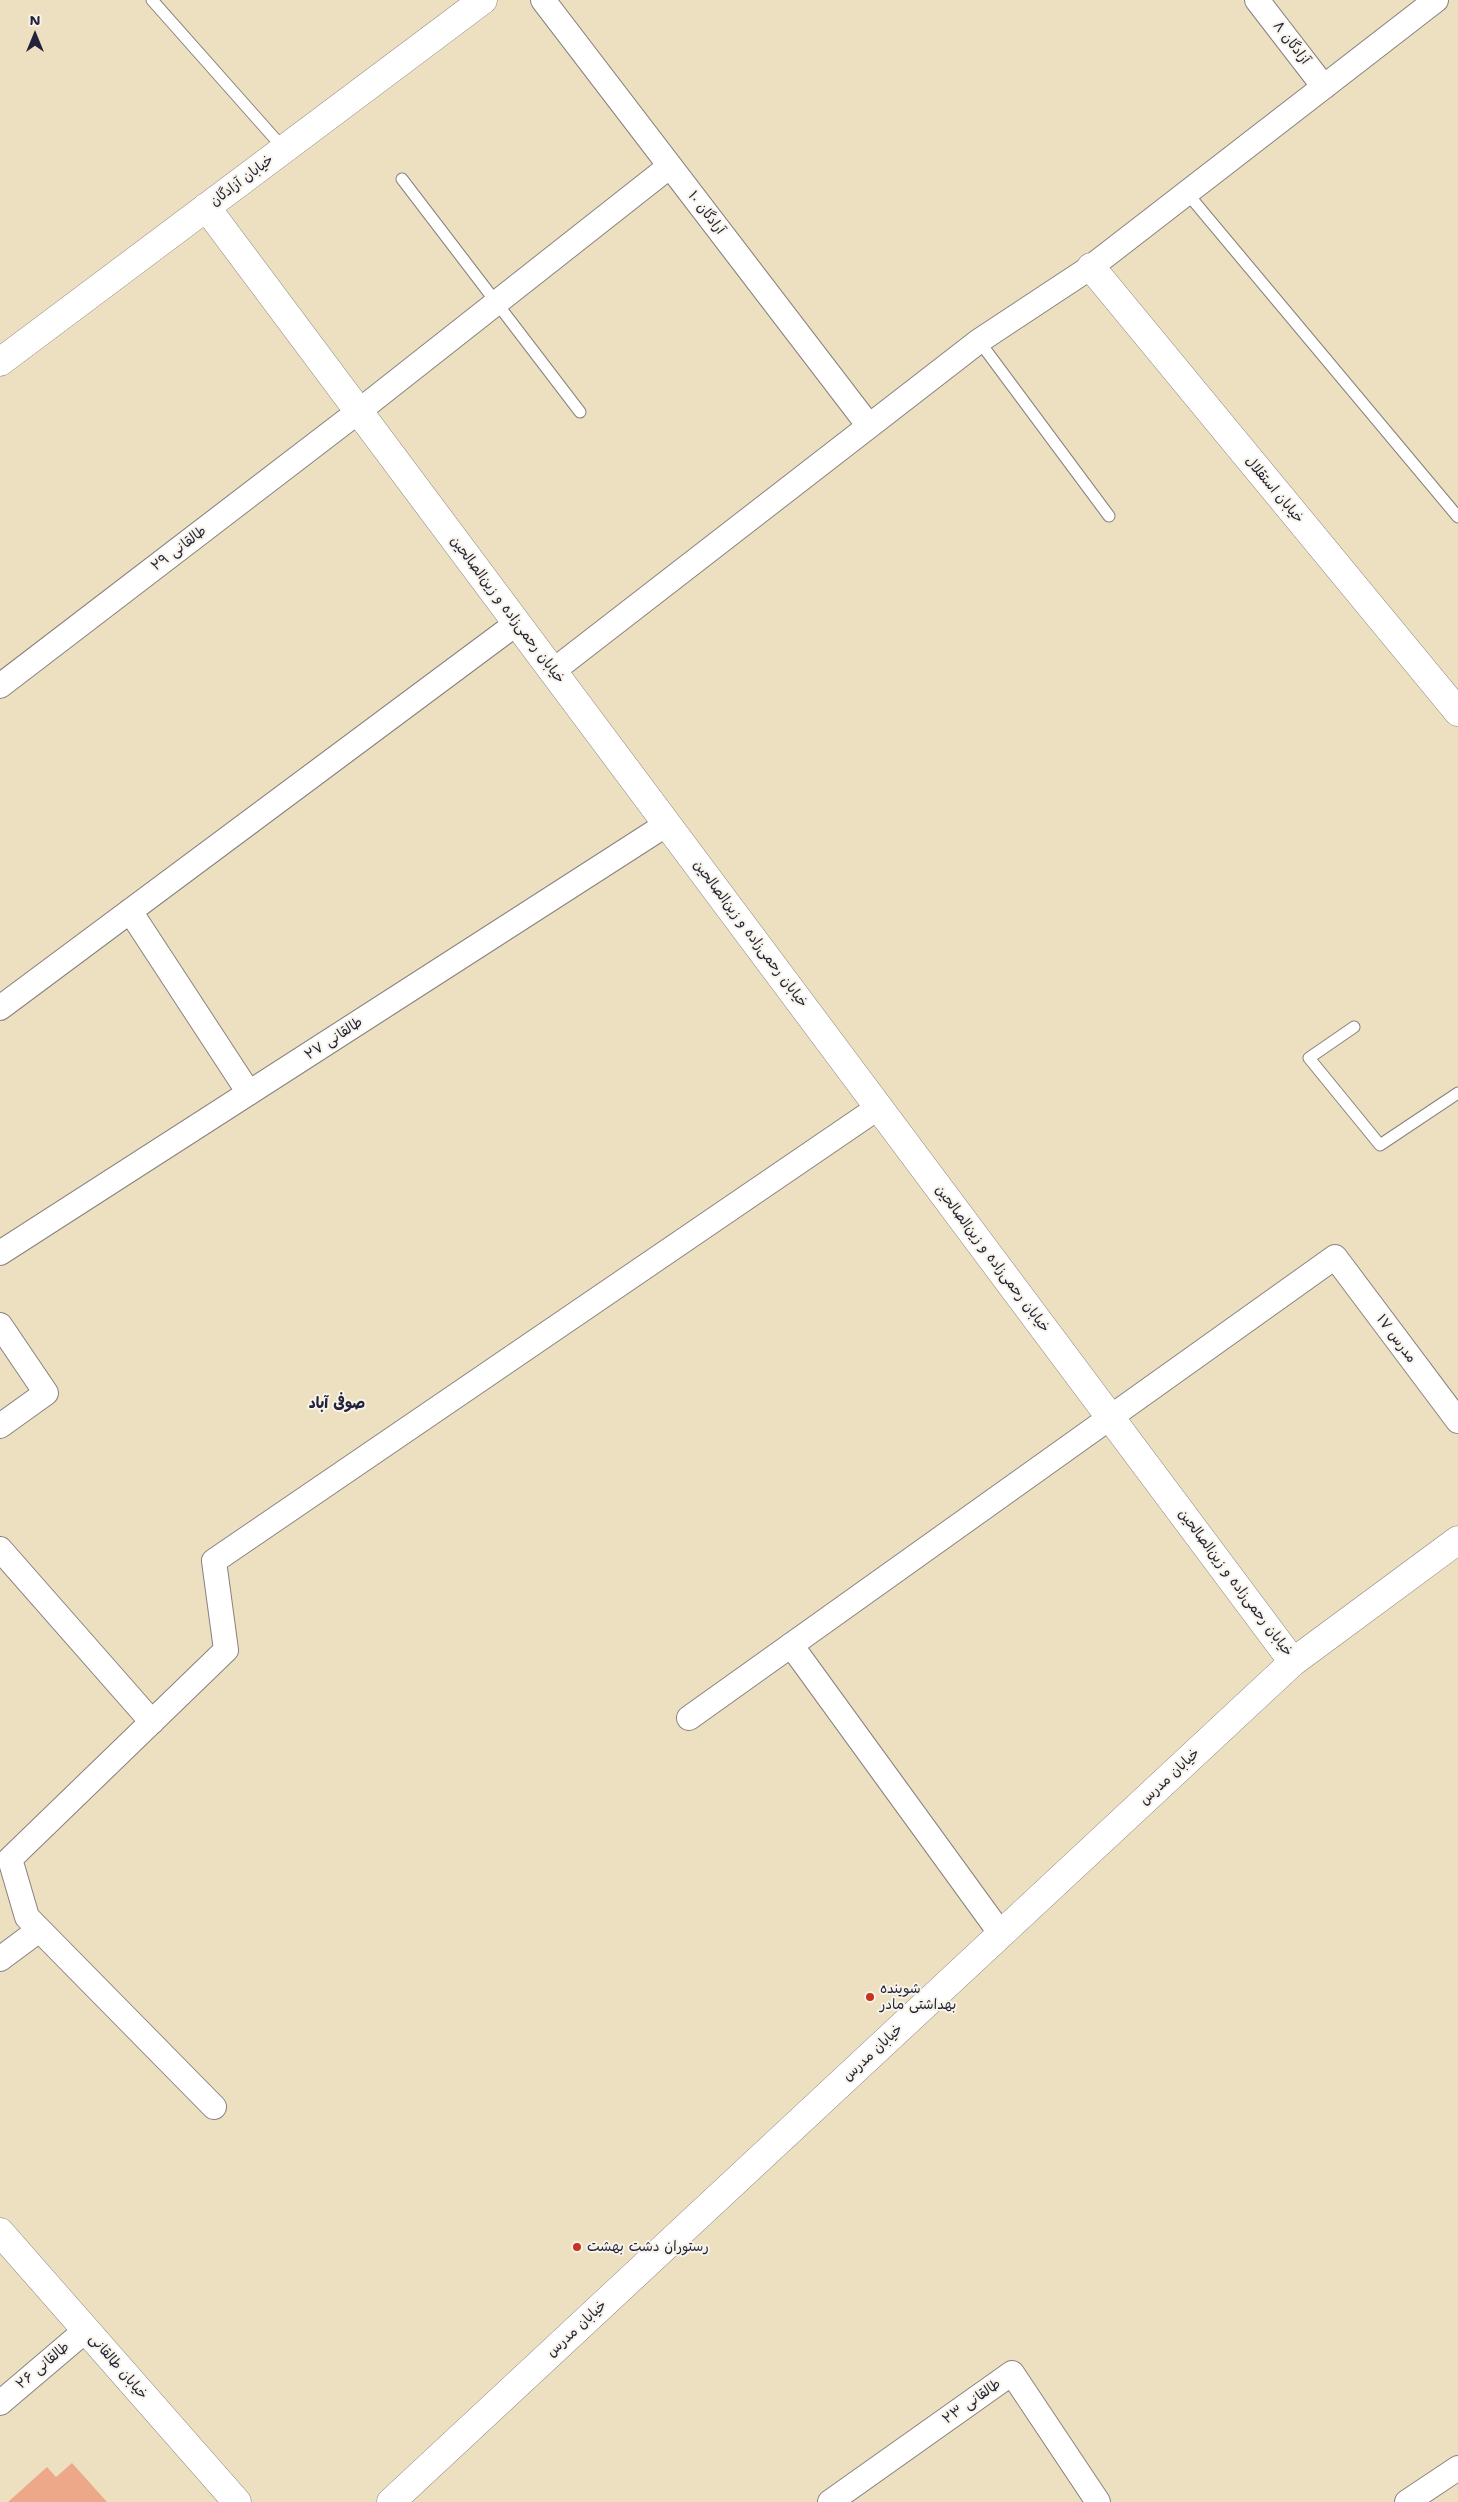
<!DOCTYPE html>
<html>
<head>
<meta charset="utf-8">
<style>
  body { margin:0 }
  #map { position:relative; width:1458px; height:2502px; overflow:hidden; background:#ede0c0; font-family:"Shantell Sans",sans-serif }
  canvas { display:block }
  .north { position:absolute; left:10px; top:10px; width:50px; height:50px; -webkit-text-stroke:4px #f7f3e8; paint-order:stroke; rotate:0deg; font-size:14px; font-weight:700; line-height:20px; text-align:center; color:#22223b }
  .north::after { content:''; display:block; margin:auto; width:18px; height:22px; background:#22223b; clip-path:polygon(50% 0,100% 100%,50% 72%,0 100%) }
</style>
</head>
<body>
<div id="map">
<canvas width="1458" height="2502"></canvas>
<div class="north">N</div>
</div>
<script>
const ctx = document.querySelector('canvas').getContext('2d');
ctx.lineJoin = 'round';
function fillPath(path, color) {
  ctx.fillStyle = color;
  ctx.fill(path, 'evenodd');
}
function poly(rows) {
  const path = new Path2D();
  for (const r of rows) {
    path.moveTo(r[0], r[1]);
    for (let i = 2; i < r.length; i += 2) path.lineTo(r[i], r[i + 1]);
  }
  return path;
}
function strokePath(path, color, width, dash) {
  ctx.strokeStyle = color;
  ctx.lineWidth = width;
  ctx.lineCap = dash ? 'butt' : 'round';
  ctx.setLineDash(dash || []);
  ctx.stroke(path);
}
function drawText(font, color, halo, rows, align = 'center') {
  ctx.font = font + ' "Shantell Sans","Playpen Sans Arabic",sans-serif';
  ctx.lineWidth = 4;
  ctx.setLineDash([]);
  ctx.textBaseline = 'middle';
  ctx.strokeStyle = halo;
  ctx.fillStyle = color;
  for (const [text, x, y, turn = 0] of rows) {
    ctx.save();
    ctx.translate(x, y);
    ctx.rotate((+turn || 0) * Math.PI / 180);
    ctx.textAlign = isNaN(turn) ? turn : align;
    if (halo) ctx.strokeText(text, 0, 0);
    ctx.fillText(text, 0, 0);
    ctx.restore();
  }
}
const building = poly([
  [72,2463,107,2502,8,2502,47,2467,56,2477]
]);
const lane = poly([
  [152,0,284,149],
  [402,179,580,412],
  [1187,193,1458,517],
  [979,341,1109,516],
  [1354,1027,1309,1058,1380,1145,1458,1093]
]);
const street = poly([
  [543,0,869,426],
  [1257,0,1324,87],
  [553,671,979,341,1091,267,1436,0],
  [0,686,359,411,670,166],
  [130,911,249,1093],
  [0,1008,517,623],
  [0,1253,667,824],
  [0,1325,46,1393,0,1426],
  [0,1549,152,1722],
  [791,1645,1001,1934],
  [689,1718,1335,1257,1458,1421],
  [0,1959,39,1930],
  [214,2107,27,1917,10,1859,226,1650,214,1561,879,1107],
  [0,2403,86,2330],
  [830,2502,1012,2373,1098,2502],
  [1407,2502,1458,2468]
]);
const secondary = poly([
  [206,207,1293,1662],
  [1091,267,1458,712],
  [0,362,483,0],
  [391,2502,1293,1662,1458,1540]
]);
const primary = poly([
  [0,2232,237,2502]
]);
const markers = [
  [870,1997,5,"#c8321e"],
  [577,2247,5,"#c8321e"]
];
const streetNames = [
  ["آزادگان ۸",1291,43,52],
  ["خیابان آزادگان",242,181,-37],
  ["آرادگان ۱۰",706,213,52],
  ["خیابان استقلال",1274,490,50],
  ["طالقانی ۲۹",179,549,-37],
  ["خیابان رحمی‌زاده و زین‌الصالحین",507,610,53],
  ["خیابان رحمی‌زاده و زین‌الصالحین",750,934,53],
  ["طالقانی ۲۷",334,1039,-33],
  ["خیابان رحمی‌زاده و زین‌الصالحین",992,1259,53],
  ["مدرس ۱۷",1396,1339,53],
  ["خیابان رحمی‌زاده و زین‌الصالحین",1235,1583,53],
  ["خیابان مدرس",1170,1777,-43],
  ["خیابان مدرس",873,2053,-43],
  ["خیابان مدرس",577,2329,-43],
  ["طالقانی ۲۶",43,2366,-40],
  ["خیابان طالقانی",118,2367,49],
  ["طالقانی ۲۳",972,2402,-35]
];
const poiNames = [
  ["شوینده",880,1989],
  ["بهداشتی مادر",880,2005],
  ["رستوران دشت بهشت",587,2247]
];
const neighbourhoodNames = [
  ["صوفی آباد",337,1404]
];
fillPath(building, '#eda889');
strokePath(lane, '#88817e', 13);
strokePath(street, '#88817e', 26);
strokePath(secondary, '#88817e', 29);
strokePath(primary, '#88817e', 29);
strokePath(lane, '#fff', 11);
strokePath(street, '#fff', 24);
strokePath(secondary, '#fff', 28);
strokePath(primary, '#fff', 28);
for (const [x, y, r, color] of markers) {
  const dot = new Path2D();
  dot.arc(x, y, r, 0, 2 * Math.PI);
  ctx.fillStyle = color;
  ctx.fill(dot);
  strokePath(dot, '#f7f3e8', 2);
}
drawText('14px', '#22223b', '#f7f3e8', streetNames);
drawText('14px', '#22223b', '#f7f3e8', poiNames, 'left');
drawText('bold 15px', '#22223b', '#f7f3e8', neighbourhoodNames);
</script>
</body>
</html>
